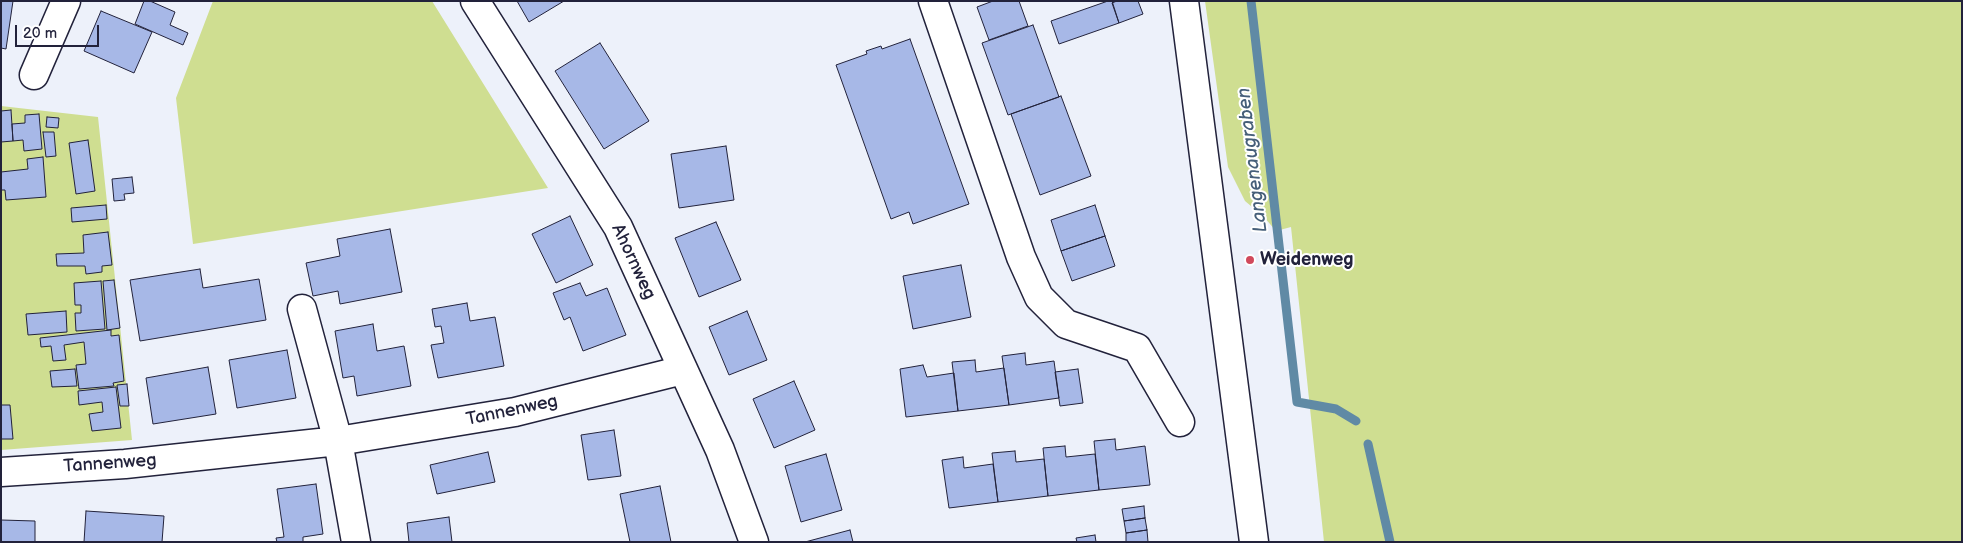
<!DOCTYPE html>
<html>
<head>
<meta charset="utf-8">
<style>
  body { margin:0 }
  #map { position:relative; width:1963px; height:543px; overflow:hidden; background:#edf1fa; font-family:"Balsamiq Sans",sans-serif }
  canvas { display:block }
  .frame { position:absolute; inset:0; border:2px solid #22223b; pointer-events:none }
  .scale { position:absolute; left:15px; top:25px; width:84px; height:22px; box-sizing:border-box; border:2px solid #22223b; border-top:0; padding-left:6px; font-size:15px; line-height:18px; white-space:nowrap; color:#22223b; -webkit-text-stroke:4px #fff; paint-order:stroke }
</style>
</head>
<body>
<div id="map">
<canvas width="1963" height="543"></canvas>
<div class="frame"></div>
<div class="scale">20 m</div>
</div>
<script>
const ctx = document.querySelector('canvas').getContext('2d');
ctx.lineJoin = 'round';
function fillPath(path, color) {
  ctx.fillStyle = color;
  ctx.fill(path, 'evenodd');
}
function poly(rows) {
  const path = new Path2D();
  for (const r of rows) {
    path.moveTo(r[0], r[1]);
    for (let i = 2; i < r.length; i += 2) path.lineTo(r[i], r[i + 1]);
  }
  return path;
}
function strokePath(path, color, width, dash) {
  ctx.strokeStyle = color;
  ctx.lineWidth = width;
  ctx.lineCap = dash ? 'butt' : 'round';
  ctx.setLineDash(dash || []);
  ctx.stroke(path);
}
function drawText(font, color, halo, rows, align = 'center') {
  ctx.font = font + ' "Balsamiq Sans",sans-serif';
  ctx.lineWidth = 4;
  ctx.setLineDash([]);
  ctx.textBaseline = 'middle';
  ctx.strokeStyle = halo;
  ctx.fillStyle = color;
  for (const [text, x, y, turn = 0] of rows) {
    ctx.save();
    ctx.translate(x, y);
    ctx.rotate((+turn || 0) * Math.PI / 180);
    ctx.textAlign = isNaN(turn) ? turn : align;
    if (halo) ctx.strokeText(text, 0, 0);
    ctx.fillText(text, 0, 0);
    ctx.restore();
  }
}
const green = poly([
  [213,1,432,1,548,188,193,244,176,98],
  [1205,1,1962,1,1962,542,1324,542,1291,227,1276,231,1264,217,1245,201,1228,167],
  [1,106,98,117,132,440,1,450]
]);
const stream = poly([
  [1251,1,1297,402,1336,409,1356,421],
  [1368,444,1390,542]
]);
const building = poly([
  [1,1,13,1,6,49,1,48,1,1],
  [144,1,150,1,175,12,170,25,188,33,183,45,135,24,144,1],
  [517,1,564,1,529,22,517,1],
  [993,1,1019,1,1028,26,989,40,977,7,993,1],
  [1108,1,1112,1,1119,23,1059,44,1051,21,1108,1],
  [1117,1,1138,1,1143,14,1119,23,1112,3,1117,1],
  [101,11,152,32,134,73,84,51,101,11],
  [1033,25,1059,97,1008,115,982,43,1033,25],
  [910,39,969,204,913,224,909,212,891,219,836,65,867,54,866,51,881,46,882,49,910,39],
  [600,43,649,121,604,149,555,71,600,43],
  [1061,96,1091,176,1040,195,1011,114,1061,96],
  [11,110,13,141,1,142,1,111,11,110],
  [39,114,42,149,24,151,23,140,13,141,12,124,25,123,25,115,39,114],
  [47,117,59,118,58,128,46,127,47,117],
  [43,132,54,132,56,156,46,157,43,132],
  [88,140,95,191,76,194,69,143,88,140],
  [726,146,734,200,679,208,671,154,726,146],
  [43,157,46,197,6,200,5,190,1,190,1,172,28,169,27,159,43,157],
  [132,177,134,193,124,194,125,200,114,201,112,179,132,177],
  [106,205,107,219,72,222,71,208,106,205],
  [1095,205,1105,236,1061,251,1051,220,1095,205],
  [570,216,593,265,556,283,532,234,570,216],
  [716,222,741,280,699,297,675,238,716,222],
  [390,229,402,292,340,304,338,291,313,296,306,263,340,256,337,239,390,229],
  [108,232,112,265,102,266,102,272,86,274,85,266,57,266,56,254,84,253,83,235,108,232],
  [1105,236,1115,266,1072,281,1061,251,1105,236],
  [961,265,971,317,913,329,903,276,961,265],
  [200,269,203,288,259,279,266,320,140,341,130,280,200,269],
  [114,280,120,328,107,330,103,281,114,280],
  [101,281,105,329,76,331,75,313,81,313,81,305,75,305,74,283,101,281],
  [580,283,586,296,607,288,626,335,583,351,570,317,564,320,553,293,580,283],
  [467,303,470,321,495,317,504,366,438,378,431,345,444,343,441,326,435,327,432,309,467,303],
  [66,311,67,332,28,335,26,314,66,311],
  [747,311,767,360,729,375,709,327,747,311],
  [373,324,377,351,404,346,411,386,357,396,354,376,343,378,335,331,373,324],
  [111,330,111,336,119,335,124,381,113,383,114,386,79,389,76,365,86,364,84,342,64,345,66,360,53,361,51,346,41,347,40,338,111,330],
  [287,350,296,398,237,408,229,360,287,350],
  [1025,353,1026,365,1054,361,1059,398,1009,405,1002,356,1025,353],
  [975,360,976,372,1004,368,1009,405,958,411,952,362,975,360],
  [923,365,927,377,954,373,958,411,906,417,900,369,923,365],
  [208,367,216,414,153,424,146,378,208,367],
  [75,369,77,386,52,387,50,371,75,369],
  [1078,369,1083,403,1060,406,1055,372,1078,369],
  [794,381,815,430,774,448,753,399,794,381],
  [127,384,129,406,120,406,117,385,127,384],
  [116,387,121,428,92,431,89,414,103,412,102,402,79,405,78,391,116,387],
  [1,405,10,405,13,439,1,439,1,405],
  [614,430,621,476,588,480,581,435,614,430],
  [1115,439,1116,450,1145,446,1150,485,1099,490,1094,441,1115,439],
  [1065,446,1066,457,1095,454,1099,490,1048,496,1043,448,1065,446],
  [1015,451,1016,462,1044,459,1048,496,998,502,992,453,1015,451],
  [488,452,495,482,437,494,430,465,488,452],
  [826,454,842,510,801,522,785,466,826,454],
  [963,457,964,468,993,464,998,502,949,508,942,460,963,457],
  [316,484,323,534,303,537,303,542,277,542,276,538,284,537,277,489,316,484],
  [660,486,671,542,630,542,620,494,660,486],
  [1144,506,1145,518,1124,521,1122,509,1144,506],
  [86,511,164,516,162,542,84,542,86,511],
  [449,517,452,542,409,542,407,523,449,517],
  [1145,518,1147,530,1126,533,1124,521,1145,518],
  [1,520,35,521,35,542,1,542,1,520],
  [850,530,853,542,805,542,850,530],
  [1147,530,1148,542,1126,542,1126,533,1147,530],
  [1095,535,1096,542,1077,542,1076,538,1095,535]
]);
const minor = poly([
  [475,1,618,227,720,450,754,542],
  [933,1,1021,257,1039,297,1066,324,1137,348,1180,422],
  [1184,1,1254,542],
  [34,75,66,1],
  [302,309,338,441,356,542],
  [1,472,125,464,338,441,515,412,683,370]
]);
const markers = [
  [1250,260,5,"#d1495b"]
];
const poiNames = [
  ["Weidenweg",1260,260]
];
const streetNames = [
  ["Ahornweg",633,262,65],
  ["Tannenweg",512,411,-12],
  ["Tannenweg",110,464,-4]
];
const waterNames = [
  ["Langenaugraben",1253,160,-97]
];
fillPath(green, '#cfde91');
strokePath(stream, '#608aa5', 9);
fillPath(building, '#a7b8e7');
strokePath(building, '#22223b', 1);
strokePath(minor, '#22223b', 31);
strokePath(minor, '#fff', 28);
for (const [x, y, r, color] of markers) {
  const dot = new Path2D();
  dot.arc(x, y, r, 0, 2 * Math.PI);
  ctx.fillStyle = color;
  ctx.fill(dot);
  strokePath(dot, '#fff', 2);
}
drawText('bold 18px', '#22223b', '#fff', poiNames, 'left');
drawText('18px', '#22223b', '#fff', streetNames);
drawText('italic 19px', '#465f79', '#fff', waterNames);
</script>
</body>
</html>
